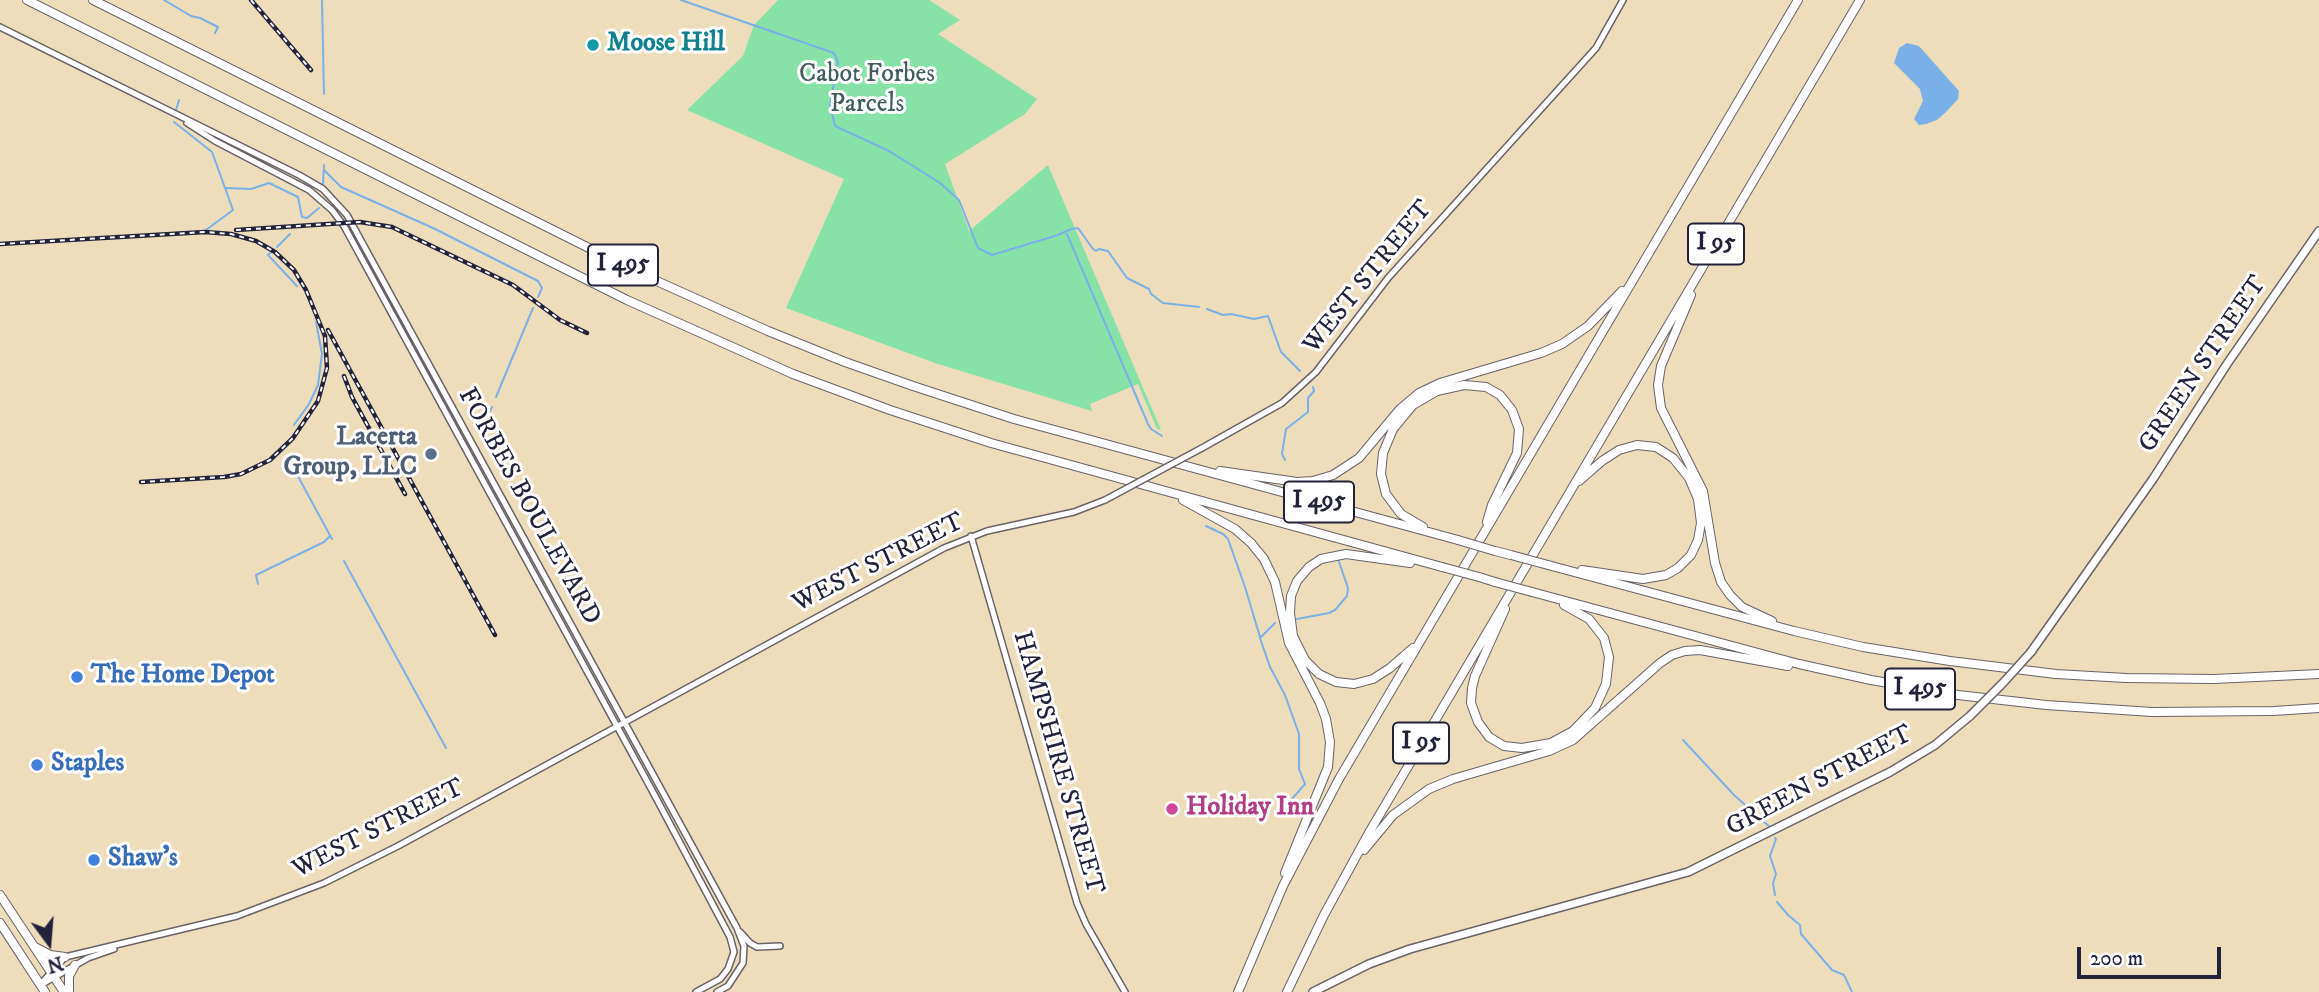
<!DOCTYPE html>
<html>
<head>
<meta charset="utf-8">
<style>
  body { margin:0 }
  #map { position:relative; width:2319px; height:992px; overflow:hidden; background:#edb; font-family:"IM FELL DW Pica",serif }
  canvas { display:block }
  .north { position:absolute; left:14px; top:908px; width:70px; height:70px; -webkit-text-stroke:5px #fff; paint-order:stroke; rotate:164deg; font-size:19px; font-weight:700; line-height:28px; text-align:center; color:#22223b }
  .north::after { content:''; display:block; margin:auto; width:24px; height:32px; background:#22223b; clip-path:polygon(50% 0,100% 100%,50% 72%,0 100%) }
  .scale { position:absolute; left:2077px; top:947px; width:144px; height:32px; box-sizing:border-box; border:4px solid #22223b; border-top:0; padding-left:9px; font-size:21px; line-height:24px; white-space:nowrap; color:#22223b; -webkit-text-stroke:5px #fff; paint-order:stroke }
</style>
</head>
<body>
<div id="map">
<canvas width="2319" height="992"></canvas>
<div class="north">N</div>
<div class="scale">200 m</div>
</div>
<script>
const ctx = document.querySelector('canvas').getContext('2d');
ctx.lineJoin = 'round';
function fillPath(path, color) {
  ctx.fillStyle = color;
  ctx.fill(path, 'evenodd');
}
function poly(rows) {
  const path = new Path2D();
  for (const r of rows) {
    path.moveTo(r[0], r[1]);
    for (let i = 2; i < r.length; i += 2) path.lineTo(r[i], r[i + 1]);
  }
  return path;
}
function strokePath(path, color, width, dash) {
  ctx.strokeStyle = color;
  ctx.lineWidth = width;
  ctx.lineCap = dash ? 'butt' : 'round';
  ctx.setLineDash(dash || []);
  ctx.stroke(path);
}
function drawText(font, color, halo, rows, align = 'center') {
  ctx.font = font + ' "IM FELL DW Pica",serif';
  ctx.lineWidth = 6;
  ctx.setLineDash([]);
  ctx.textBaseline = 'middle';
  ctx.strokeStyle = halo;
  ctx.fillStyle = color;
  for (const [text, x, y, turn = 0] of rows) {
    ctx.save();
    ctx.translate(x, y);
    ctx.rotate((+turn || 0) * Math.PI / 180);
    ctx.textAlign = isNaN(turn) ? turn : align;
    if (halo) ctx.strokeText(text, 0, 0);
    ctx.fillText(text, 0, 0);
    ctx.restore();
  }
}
const green = poly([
  [778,0,929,0,960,20,938,34,1037,99,1025,114,945,164,969,231,1048,165,1161,430,1157,429,1138,384,1090,404,1092,411,935,363,786,308,844,179,687,110,743,56,754,25]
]);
const water = poly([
  [1907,43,1919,46,1959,91,1958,99,1947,111,1937,120,1926,124,1919,125,1914,119,1923,101,1920,89,1894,63,1899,48]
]);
const stream = poly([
  [164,0,191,16,200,18,218,27,215,33],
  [322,0,324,94],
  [681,0,834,53,838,62,830,105,835,126,889,151,940,183,959,200,978,248,992,255,1058,235,1071,229,1078,228,1093,249,1096,251,1099,249,1108,251,1127,278,1149,289,1151,294,1163,303,1199,307],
  [176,110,179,100],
  [174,122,212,152,233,210,206,230],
  [324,170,341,187,433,228,538,281,542,288,538,297],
  [323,184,324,165],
  [226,188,251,189,269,183,298,197,302,217,307,218,319,208],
  [1067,234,1148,424,1151,429,1162,436],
  [277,247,290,234],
  [271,252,268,255,297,286],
  [1207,309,1223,315,1231,314,1254,319,1268,316,1281,352,1300,371],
  [496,397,533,308],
  [294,425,309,404,318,385,322,354,316,322],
  [482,428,492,407],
  [288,458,332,539],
  [1285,460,1282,454,1286,429,1308,412,1308,398,1314,391,1313,387],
  [1206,526,1223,534,1228,539,1245,587,1260,637],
  [344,561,446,748],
  [258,584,256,575,324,542,330,536],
  [1297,619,1329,613,1335,610,1347,596,1348,588,1338,559],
  [1275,623,1260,638,1270,667,1285,695,1299,734,1299,769,1305,784,1292,799],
  [1683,740,1734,795,1771,828],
  [1775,838,1776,839,1770,856,1776,874,1773,883,1775,895],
  [1777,902,1788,915,1800,925,1801,934,1832,970,1844,975,1852,992]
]);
const minor = poly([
  [0,27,299,175,323,189,347,215,737,928,744,946,743,963,728,986,717,992],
  [187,123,215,141,309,190,332,210,344,226,654,794,730,937,734,952,728,969,720,979,696,992],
  [1202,448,1282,403,1316,372,1388,278,1596,48,1623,0],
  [971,536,1077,903,1086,924,1125,992],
  [740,932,750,943,757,947,780,946],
  [44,983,88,958,114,949],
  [40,985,65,957,237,916,324,883,398,846,944,548,987,531,1074,512,1105,500]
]);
const major = poly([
  [2031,652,2153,479,2227,364,2319,231],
  [1313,992,1369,964,1410,949,1688,872,1890,772,1935,745,1970,716]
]);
const highway = poly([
  [27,0,627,300,793,374,890,410,991,443,1442,567],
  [93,0,641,274,768,331,845,362,913,386,1014,419,1458,540],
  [1691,295,1661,366,1658,385,1661,408,1703,491,1715,563,1721,582,1730,595,1742,607,1772,621],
  [1220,471,1297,482,1313,481,1333,475,1359,458,1400,409,1419,393,1440,383,1541,353,1562,344,1588,326,1622,291],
  [1579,481,1602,461,1619,450,1637,445,1656,447,1673,458,1689,478,1698,499,1701,523,1698,540,1691,555,1678,568,1666,575,1643,579,1582,570],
  [1183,500,1235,529,1251,543,1264,559,1275,582,1289,643,1320,703,1326,719,1330,742,1328,767,1285,873],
  [1423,527,1401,514,1386,494,1381,474,1383,453,1393,429,1413,405,1437,391,1464,385,1486,387,1500,395,1512,410,1519,429,1517,453,1492,505,1487,522],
  [1495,551,1511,555],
  [1410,563,1346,554,1321,559,1309,567,1297,581,1291,596,1290,613,1293,636,1305,660,1319,674,1336,682,1354,684,1373,679,1390,668,1413,648],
  [1548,565,1794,631,1863,647,1950,661,2056,674,2126,678,2214,679,2319,674],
  [1479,577,1495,582],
  [1532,592,1799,664,1871,680,1958,695,2046,705,2152,712,2274,711,2319,708],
  [1505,609,1475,676,1472,688,1471,703,1478,722,1489,737,1504,746,1522,748,1551,743,1573,731,1595,708,1606,684,1609,657,1604,638,1589,619,1564,605],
  [1364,850,1393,815,1429,789,1453,779,1549,751,1573,740,1660,663,1672,655,1685,651,1700,650,1788,666],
  [0,895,64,992],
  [0,923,45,992],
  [35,947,50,955,65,957],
  [69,992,69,976,75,965],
  [1238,992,1283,886,1339,779,1798,0],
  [1287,992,1324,915,1370,831,1860,0]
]);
const rail = poly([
  [251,0,311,70],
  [236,230,360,222,392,227,513,285,560,320,587,333],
  [0,244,205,232,231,234,256,241,275,252,294,270,306,290,325,336,327,368,318,401,293,438,270,460,241,474,224,477,141,482],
  [328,330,495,635],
  [344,376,352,397,405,494]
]);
const minorBridge = poly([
  [1105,500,1202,448]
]);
const majorBridge = poly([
  [1970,716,2003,683,2031,652]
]);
const highwayBridge = poly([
  [1458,540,1495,551],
  [1511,555,1548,565],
  [1442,567,1479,577],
  [1495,582,1532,592]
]);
const markers = [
  [593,45,7,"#0f9aa8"],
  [431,454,7,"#5c6f8a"],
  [77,677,7,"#3f7fe0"],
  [37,765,7,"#3f7fe0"],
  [1172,809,7,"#d1479c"],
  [94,860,7,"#3f7fe0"]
];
const shields = [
  [1716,244,56],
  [623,265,70],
  [1319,502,70],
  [1920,689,70],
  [1421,743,56]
];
const shieldNames = [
  ["I 95",1716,244],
  ["I 495",623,265],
  ["I 495",1319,502],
  ["I 495",1920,689],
  ["I 95",1421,743]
];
const cultureNames = [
  ["Moose Hill",607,45]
];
const parkNames = [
  ["Cabot Forbes",867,76],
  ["Parcels",867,106]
];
const streetNames = [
  ["WEST STREET",1369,278,-51],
  ["GREEN STREET",2204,365,-56],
  ["FORBES BOULEVARD",528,507,61],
  ["WEST STREET",879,564,-27],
  ["HAMPSHIRE STREET",1057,763,74],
  ["GREEN STREET",1820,782,-28],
  ["WEST STREET",379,830,-27]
];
const serviceNames = [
  ["Lacerta",417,439],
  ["Group, LLC",417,469]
];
const shopNames = [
  ["The Home Depot",91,677],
  ["Staples",51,765],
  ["Shaw's",108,860]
];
const hotelNames = [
  ["Holiday Inn",1186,809]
];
fillPath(green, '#87e2a8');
fillPath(water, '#7ab0e8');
strokePath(stream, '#7ab0e8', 2);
strokePath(minor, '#696368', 8);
strokePath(major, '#696368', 10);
strokePath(highway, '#696368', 10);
strokePath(minor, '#fff', 5);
strokePath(major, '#fff', 7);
strokePath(highway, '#fff', 8);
strokePath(rail, '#22223b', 4.5);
strokePath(rail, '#fff', 2, [5]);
strokePath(minorBridge, '#696368', 8, []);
strokePath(majorBridge, '#696368', 10, []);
strokePath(highwayBridge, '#696368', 10, []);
strokePath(minorBridge, '#fff', 5);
strokePath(majorBridge, '#fff', 7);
strokePath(highwayBridge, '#fff', 8);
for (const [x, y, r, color] of markers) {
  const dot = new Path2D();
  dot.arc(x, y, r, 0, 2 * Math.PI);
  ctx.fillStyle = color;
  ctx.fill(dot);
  strokePath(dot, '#fff', 2.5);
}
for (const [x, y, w] of shields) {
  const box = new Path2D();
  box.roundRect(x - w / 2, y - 20.5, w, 41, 5);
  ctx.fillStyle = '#fff';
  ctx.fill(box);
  strokePath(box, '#22223b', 2);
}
drawText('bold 24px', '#22223b', null, shieldNames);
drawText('bold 26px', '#0d838f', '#fff', cultureNames, 'left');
drawText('26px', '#405c5c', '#fff', parkNames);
drawText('26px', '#22223b', '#fff', streetNames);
drawText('bold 26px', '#4e5e75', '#fff', serviceNames, 'right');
drawText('bold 26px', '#366cbe', '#fff', shopNames, 'left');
drawText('bold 26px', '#b23c85', '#fff', hotelNames, 'left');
</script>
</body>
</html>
